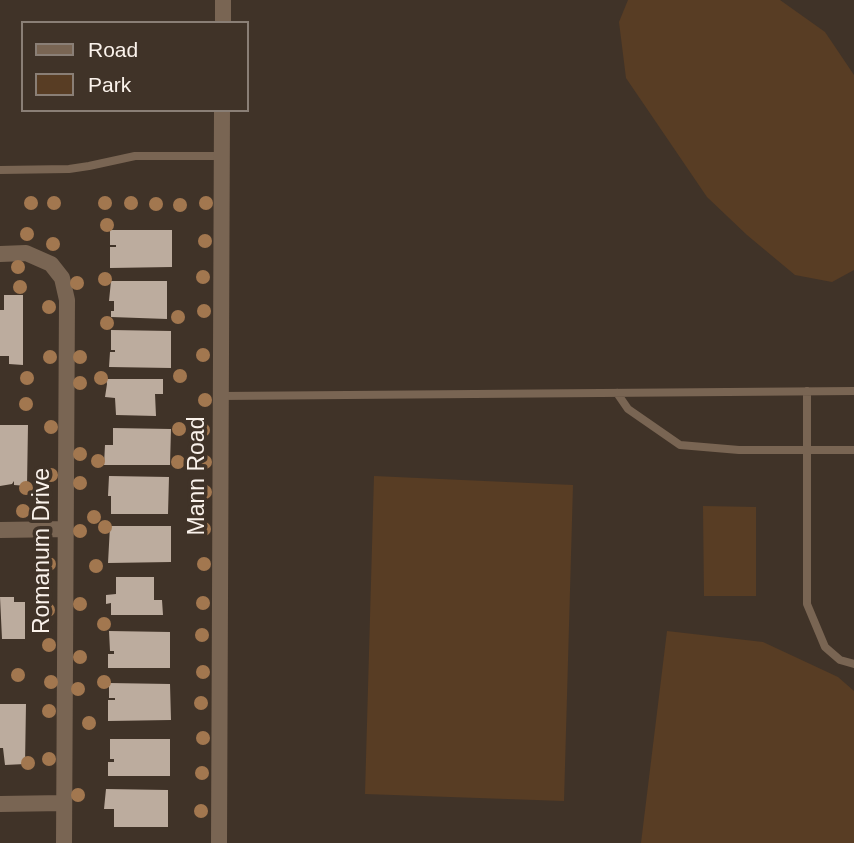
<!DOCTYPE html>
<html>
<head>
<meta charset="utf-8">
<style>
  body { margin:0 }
  #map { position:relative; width:854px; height:843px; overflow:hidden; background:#403328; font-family:Helvetica,sans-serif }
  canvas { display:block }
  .legend { position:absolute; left:21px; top:21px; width:228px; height:91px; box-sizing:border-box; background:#403328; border:2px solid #8a7f76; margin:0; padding:9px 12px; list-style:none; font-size:21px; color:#faf2eb }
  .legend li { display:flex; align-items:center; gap:14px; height:35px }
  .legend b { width:35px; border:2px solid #8a7f76 }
</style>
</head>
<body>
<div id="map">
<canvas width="854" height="843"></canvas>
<ul class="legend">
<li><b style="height:9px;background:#796553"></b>Road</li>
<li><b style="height:19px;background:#583d24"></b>Park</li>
</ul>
</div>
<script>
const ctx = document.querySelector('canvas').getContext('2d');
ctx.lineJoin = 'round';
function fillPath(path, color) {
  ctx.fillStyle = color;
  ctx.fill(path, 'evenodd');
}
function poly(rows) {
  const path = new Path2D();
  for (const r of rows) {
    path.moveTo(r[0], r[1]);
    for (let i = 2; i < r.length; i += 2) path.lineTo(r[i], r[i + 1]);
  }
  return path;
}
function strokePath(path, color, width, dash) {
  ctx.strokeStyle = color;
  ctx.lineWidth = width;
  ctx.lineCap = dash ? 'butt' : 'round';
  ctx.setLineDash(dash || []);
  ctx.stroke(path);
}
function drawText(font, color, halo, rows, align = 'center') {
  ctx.font = font + ' Helvetica,sans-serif';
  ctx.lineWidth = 7;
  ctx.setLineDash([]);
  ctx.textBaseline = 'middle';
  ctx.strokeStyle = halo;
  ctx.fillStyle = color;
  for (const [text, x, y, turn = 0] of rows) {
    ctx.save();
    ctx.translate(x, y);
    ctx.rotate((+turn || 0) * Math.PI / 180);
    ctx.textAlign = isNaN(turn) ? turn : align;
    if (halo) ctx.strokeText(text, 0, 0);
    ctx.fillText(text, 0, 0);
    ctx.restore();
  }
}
const green = poly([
  [628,0,780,0,825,32,854,75,854,270,832,282,795,275,747,235,707,197,626,78,619,22],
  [374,476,573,485,564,801,365,794],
  [703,506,756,507,756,596,704,596],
  [667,631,763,642,838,677,854,691,854,843,641,843]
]);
const building = poly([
  [110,230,172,230,172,267,110,268,110,247,116,247,116,245,110,245],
  [111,281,167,281,167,319,111,317,111,311,114,311,114,301,109,301],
  [4,295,23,295,23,365,9,364,9,356,0,356,0,310,4,310],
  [111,330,171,331,171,368,109,367,110,352,115,352,115,350,111,350],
  [106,379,163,379,163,394,155,394,156,416,116,415,115,398,105,397,107,384],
  [0,425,28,425,27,486,14,485,14,481,12,484,0,486],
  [113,428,171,429,170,465,104,465,105,445,113,445],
  [109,476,169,477,168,514,111,514,111,496,108,496],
  [110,526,171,526,171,562,108,563],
  [116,577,154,577,154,600,162,600,163,615,111,615,111,603,106,604,106,595,116,594],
  [0,597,14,597,14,602,25,602,25,639,2,639],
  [109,631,170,632,170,668,108,668,108,654,114,654,114,651,110,651],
  [109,683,170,684,171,720,108,721,108,700,115,700,115,698,109,698],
  [0,704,26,704,25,764,5,765,3,748,0,748],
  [110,739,170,739,170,776,108,776,108,762,114,762,114,759,110,759],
  [106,789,168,790,168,827,114,827,114,809,104,809]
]);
const lane = poly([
  [0,170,69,169,89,166,135,156,222,156],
  [807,391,807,604,825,647,840,660,854,664],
  [617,393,628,409,680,445,739,450,854,450],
  [221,396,854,391]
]);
const street = poly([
  [223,23,223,0],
  [0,254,26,253,51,264,62,278,67,300,64,843],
  [0,530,66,529],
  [0,804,64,803],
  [219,843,222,110]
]);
const trees = [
  [31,203],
  [54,203],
  [105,203],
  [131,203],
  [206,203],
  [156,204],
  [180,205],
  [107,225],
  [27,234],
  [205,241],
  [53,244],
  [18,267],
  [203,277],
  [105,279],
  [77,283],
  [20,287],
  [49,307],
  [204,311],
  [178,317],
  [107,323],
  [203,355],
  [50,357],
  [80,357],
  [180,376],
  [27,378],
  [101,378],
  [80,383],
  [205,400],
  [26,404],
  [51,427],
  [179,429],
  [203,430],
  [80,454],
  [98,461],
  [178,462],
  [205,462],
  [51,475],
  [80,483],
  [26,488],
  [205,492],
  [23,511],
  [94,517],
  [105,527],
  [204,529],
  [80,531],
  [49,564],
  [204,564],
  [96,566],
  [203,603],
  [80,604],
  [48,610],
  [104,624],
  [202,635],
  [49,645],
  [80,657],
  [203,672],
  [18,675],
  [51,682],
  [104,682],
  [78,689],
  [201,703],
  [49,711],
  [89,723],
  [203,738],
  [49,759],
  [28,763],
  [202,773],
  [78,795],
  [201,811]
];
const streetNames = [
  ["Mann Road",198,476,-90],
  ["Romanum Drive",43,551,-90]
];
fillPath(green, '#583d24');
fillPath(building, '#bcac9e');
strokePath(lane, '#796553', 8);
strokePath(street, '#796553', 16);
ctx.fillStyle = '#a2774f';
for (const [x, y] of trees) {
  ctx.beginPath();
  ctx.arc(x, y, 7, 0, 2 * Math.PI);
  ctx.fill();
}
drawText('23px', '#faf2eb', '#403328', streetNames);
</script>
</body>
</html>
